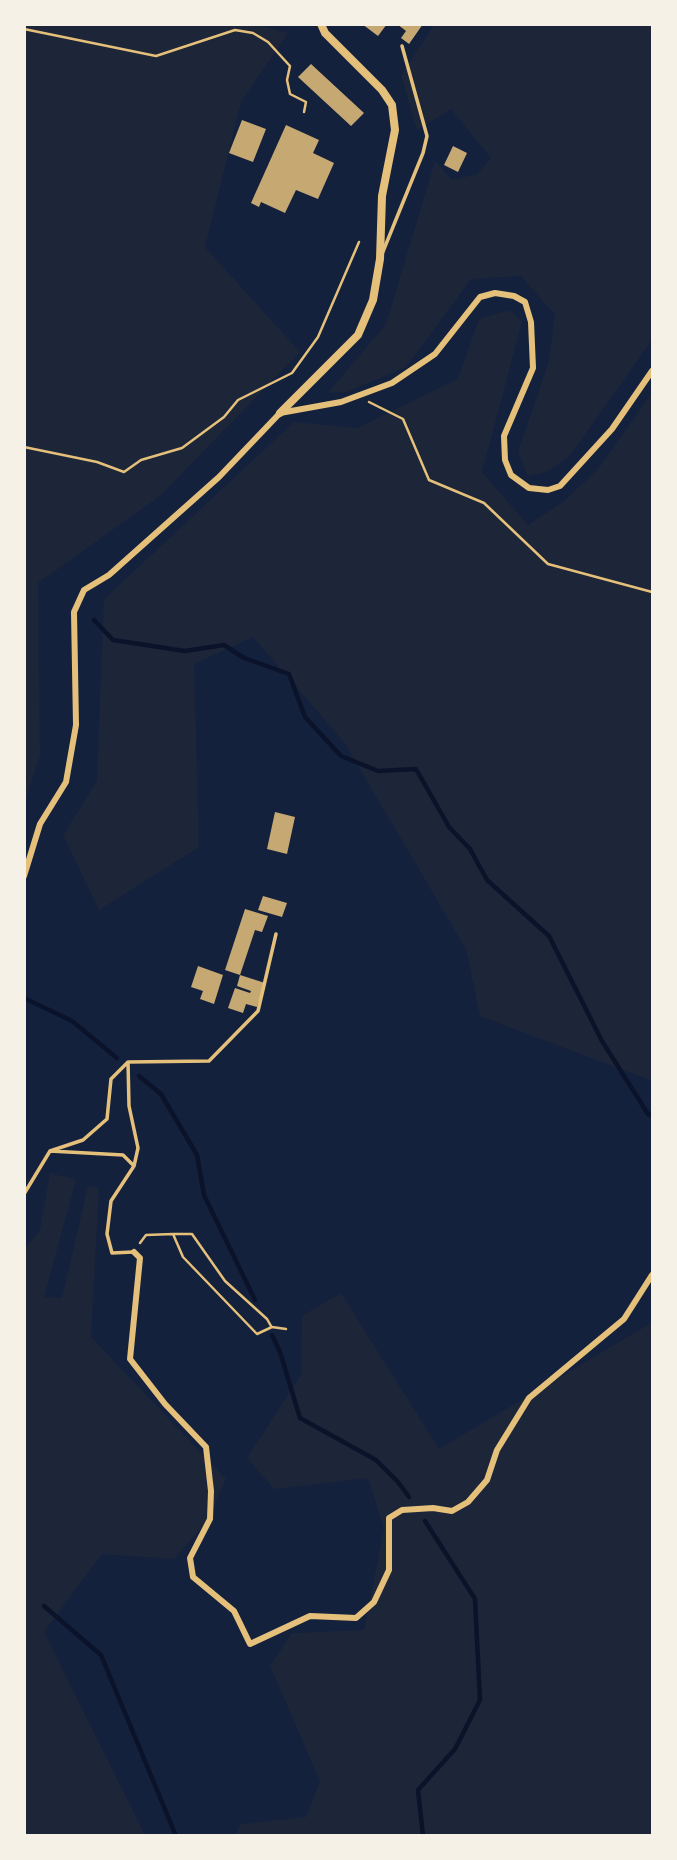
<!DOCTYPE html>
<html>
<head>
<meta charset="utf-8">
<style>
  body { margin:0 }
  #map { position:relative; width:677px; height:1860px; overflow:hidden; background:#14213d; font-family:"Times New Roman",serif }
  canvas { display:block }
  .frame { position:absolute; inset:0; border:26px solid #f6f1e7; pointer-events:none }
</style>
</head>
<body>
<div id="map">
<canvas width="677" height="1860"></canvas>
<div class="frame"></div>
</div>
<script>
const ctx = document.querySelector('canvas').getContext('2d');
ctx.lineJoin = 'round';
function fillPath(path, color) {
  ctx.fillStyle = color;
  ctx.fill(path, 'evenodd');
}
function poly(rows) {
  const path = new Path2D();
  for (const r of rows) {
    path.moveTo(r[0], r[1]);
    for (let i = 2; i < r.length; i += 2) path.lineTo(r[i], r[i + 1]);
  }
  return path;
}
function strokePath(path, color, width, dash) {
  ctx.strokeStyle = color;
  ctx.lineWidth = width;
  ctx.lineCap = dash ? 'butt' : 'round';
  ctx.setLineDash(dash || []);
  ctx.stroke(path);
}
const green = poly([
  [254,24,288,33,241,102,205,247,300,352,160,496,38,583,40,755,25,802,25,25],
  [434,25,652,25,652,340,569,457,546,472,528,476,518,452,549,361,555,315,521,276,471,279,406,367,346,392,328,393,386,324,435,161,452,180,477,174,491,158,451,109,417,130,401,75],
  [510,310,522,322,482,472,528,525,564,501,598,469,652,393,652,1081,480,1016,466,949,344,742,253,637,194,664,199,847,99,910,63,835,97,781,104,599,294,422,357,428,458,379,479,319],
  [50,1173,76,1180,44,1297,62,1298,88,1186,99,1188,91,1337,226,1479,209,1519,174,1559,102,1554,44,1632,145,1835,25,1835,24,1250,40,1230],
  [341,1293,439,1449,651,1323,652,1319,652,1835,234,1836,241,1824,306,1817,320,1781,270,1666,292,1633,364,1630,384,1529,368,1478,274,1489,247,1458,301,1375,302,1316]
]);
const stream = poly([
  [94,620,113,640,185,651,224,645,244,658,289,674,305,717,341,756,378,771,416,769,449,827,470,849,487,880,549,936,602,1041,648,1114,652,1116],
  [24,998,72,1021,117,1058],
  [139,1076,161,1094,197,1155,204,1195,255,1300],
  [272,1335,280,1352,300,1418,376,1460,398,1482,409,1497],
  [44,1606,101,1655,176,1836],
  [423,1836,418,1790,455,1749,480,1700,475,1599,425,1521]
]);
const building = poly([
  [362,24,387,24,378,36],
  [397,24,423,24,409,44,401,38,406,31],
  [311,64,364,113,351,126,298,77],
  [242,120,266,129,253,162,229,153],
  [286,125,319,140,313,153,334,163,318,199,296,190,285,213,261,202,259,207,251,203],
  [453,146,467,153,458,172,444,165],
  [275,812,295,817,287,854,267,849],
  [263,896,287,903,282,917,258,910],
  [245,909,268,916,262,932,255,930,240,975,225,970],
  [198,966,223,975,214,1004,200,999,203,991,191,987],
  [240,975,265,983,257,1007,246,1004,243,1013,228,1008,235,988,250,993,251,991,237,986]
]);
const path = poly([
  [24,29,156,56,235,30,253,33,268,42,290,66,287,80,290,94,306,102,304,112],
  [369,402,403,419,429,480,484,503,548,564,652,592],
  [24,447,97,462,124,472,141,460,182,448,224,417,238,400,292,373,318,337,359,242],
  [173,1234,191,1234],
  [192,1234,225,1281,267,1319,271,1326],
  [140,1243,146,1235,173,1234,183,1257,257,1334,272,1327,286,1329]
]);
const service = poly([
  [382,254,423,153,427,136,402,46],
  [128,1062,129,1106,138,1148,134,1166],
  [50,1151,83,1140,107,1119,111,1079,128,1062,209,1061,258,1011,276,934],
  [24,1194,50,1151,123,1155,134,1166,111,1201,107,1234,112,1253,133,1252]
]);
const minor = poly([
  [24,876,40,824,66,782,76,725,74,612,84,590,109,575,219,477,280,413,341,402,392,383,435,354,480,297,495,293,514,296,525,302,531,322,533,368,504,436,505,460,511,475,529,488,548,490,560,486,612,429,652,371],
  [134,1252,140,1258,130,1359,165,1404,206,1447,211,1491,210,1519,190,1558,193,1577,234,1611,250,1644,310,1616,356,1618,374,1602,389,1570,389,1518,402,1510,433,1508,452,1511,468,1502,487,1480,497,1450,529,1398,624,1319,652,1275]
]);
const tertiary = poly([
  [280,413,358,335,373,300,380,259,382,196,395,130,392,105,382,90,325,33,321,24]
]);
fillPath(green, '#1d2539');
strokePath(stream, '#0b132b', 4.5);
fillPath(building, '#c6a872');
strokePath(path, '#e5c07b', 2.5);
strokePath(service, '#e5c07b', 3.5);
strokePath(minor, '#e5c07b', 6);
strokePath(tertiary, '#e5c07b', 8);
</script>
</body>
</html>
